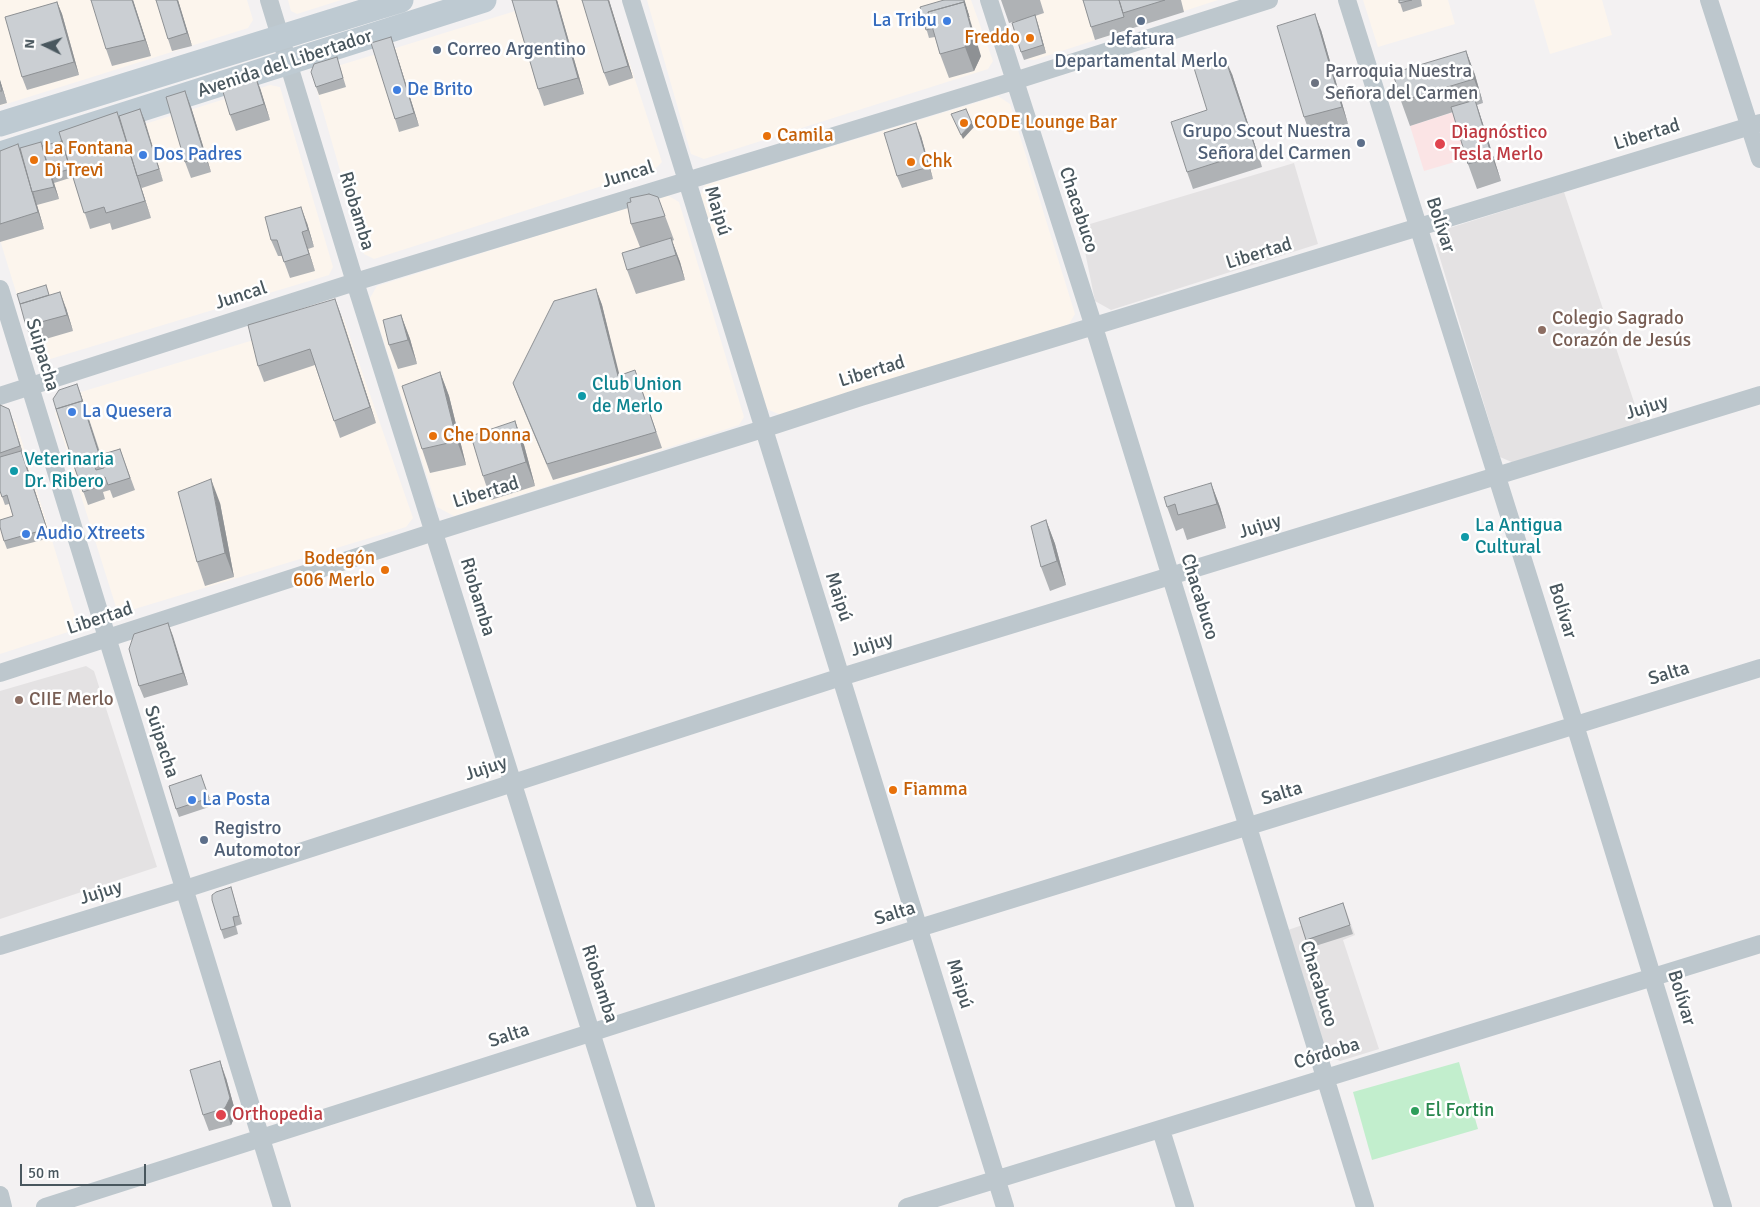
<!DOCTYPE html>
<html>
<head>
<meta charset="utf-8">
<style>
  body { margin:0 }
  #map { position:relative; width:1760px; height:1207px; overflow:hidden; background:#f3f1f2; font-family:Signika,sans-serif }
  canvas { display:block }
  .north { position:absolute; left:20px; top:20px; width:50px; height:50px; -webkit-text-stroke:4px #fff; paint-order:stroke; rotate:274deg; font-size:14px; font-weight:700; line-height:20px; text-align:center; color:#49575e }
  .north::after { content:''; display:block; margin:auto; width:18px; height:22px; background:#49575e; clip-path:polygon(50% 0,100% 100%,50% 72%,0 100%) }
  .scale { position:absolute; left:20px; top:1164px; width:126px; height:22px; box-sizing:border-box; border:2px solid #49575e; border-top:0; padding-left:6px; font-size:15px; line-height:18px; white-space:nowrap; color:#49575e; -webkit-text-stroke:4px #fff; paint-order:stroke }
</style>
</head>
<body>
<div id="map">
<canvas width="1760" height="1207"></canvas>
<div class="north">N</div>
<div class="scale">50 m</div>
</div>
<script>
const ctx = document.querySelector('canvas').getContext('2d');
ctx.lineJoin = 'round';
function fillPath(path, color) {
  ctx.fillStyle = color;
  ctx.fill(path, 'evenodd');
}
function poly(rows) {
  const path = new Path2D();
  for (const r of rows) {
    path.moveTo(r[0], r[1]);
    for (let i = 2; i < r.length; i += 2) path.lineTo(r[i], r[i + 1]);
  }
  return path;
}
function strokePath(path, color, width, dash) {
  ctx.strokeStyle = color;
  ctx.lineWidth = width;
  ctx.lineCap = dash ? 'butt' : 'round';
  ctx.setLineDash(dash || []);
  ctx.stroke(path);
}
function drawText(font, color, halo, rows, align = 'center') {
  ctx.font = font + ' Signika,sans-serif';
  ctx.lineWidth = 5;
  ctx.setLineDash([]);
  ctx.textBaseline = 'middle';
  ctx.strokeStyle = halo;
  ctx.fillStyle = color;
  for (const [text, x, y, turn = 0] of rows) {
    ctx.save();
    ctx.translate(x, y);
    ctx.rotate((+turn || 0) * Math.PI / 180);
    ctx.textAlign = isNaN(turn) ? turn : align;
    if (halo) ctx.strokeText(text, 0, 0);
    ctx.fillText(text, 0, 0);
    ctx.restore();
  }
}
const commercial = poly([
  [0,0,247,0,253,20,248,28,0,106],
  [288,0,341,0,297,14,291,11],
  [551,0,609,0,662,162,655,169,374,259,364,254,314,80,318,72],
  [647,0,971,0,993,61,988,69,704,159,691,154],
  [1007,0,1218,0,1034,60,1025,59],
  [1363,0,1448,0,1455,24,1378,47],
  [1534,0,1602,0,1612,35,1550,54],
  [270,85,280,87,333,267,329,275,47,360,36,357,0,240,0,169],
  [998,96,1010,104,1075,314,1069,324,781,415,764,408,699,198,705,185],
  [667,195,679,202,744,417,739,425,454,516,437,507,370,298,377,286],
  [340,314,343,317,413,518,406,527,128,611,116,607,55,413,61,398],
  [2,415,16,422,76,619,68,632,0,654,0,416]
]);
const education = poly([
  [1294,163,1318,244,1111,310,1095,301,1080,227],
  [1564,192,1641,423,1514,463,1500,457,1436,245,1443,230],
  [86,666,94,671,157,867,0,919,0,691],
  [1346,910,1355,935,1343,940,1379,1049,1340,1061,1327,1055,1288,930]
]);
const medical = poly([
  [1454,112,1468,158,1424,171,1410,126]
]);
const green = poly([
  [1459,1062,1478,1129,1372,1160,1353,1092]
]);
const minor = poly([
  [269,0,355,282,646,1207],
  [631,0,1005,1207],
  [989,0,1094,327,1365,1207],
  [1347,0,1575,725,1723,1207],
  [1709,0,1760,159],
  [0,289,282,1207],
  [0,396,355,282,1014,81,1269,0],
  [0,673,434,532,763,429,861,397,1760,123],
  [0,946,185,889,841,677,1760,395],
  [1161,1130,1185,1207],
  [0,1195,3,1207],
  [45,1207,919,928,1760,668],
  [907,1207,1760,944]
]);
const secondary = poly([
  [0,124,401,0],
  [0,154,484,0]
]);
const wall = poly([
  [133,0,151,56,112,66,106,49],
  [178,0,192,46,172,51,168,39],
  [512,0,557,0,584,94,544,106,538,89],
  [609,0,633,78,609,86,604,73],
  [1001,0,1040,0,1044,13,1035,16,1046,53,1024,60,1021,52,1022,20,1009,23],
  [1083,0,1181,0,1184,12,1095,40],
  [1399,0,1421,0,1422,6,1403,12],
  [57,2,62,14,79,75,27,90,22,77],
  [920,7,981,56,974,71,949,78,940,54,935,37,929,38],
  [1321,30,1348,124,1310,134,1304,117],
  [391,37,419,126,399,132,395,119],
  [1466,51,1475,75,1483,103,1477,105,1501,181,1477,189,1468,164,1453,112,1410,126,1401,101],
  [337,57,346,87,319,95,316,87],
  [1232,74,1262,167,1193,189,1187,172,1207,110],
  [0,80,7,103,0,105],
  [260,88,270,120,236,131,230,115],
  [191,107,211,172,191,178,185,162],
  [140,109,163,181,142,188,141,187,151,218,112,230,110,223,90,229,73,177,54,183,59,199,37,205,44,229,0,242,0,151,42,146,62,141,119,116],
  [921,136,933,179,902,188,897,176],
  [658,197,674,240,672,241,680,262,685,280,636,294,627,270,640,247,631,224],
  [307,223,314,247,308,249,315,271,290,278,282,256,278,256,271,240],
  [596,289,602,305,619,376,635,370,662,448,553,480,519,399,513,383],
  [50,295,66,308,73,331,32,343,26,326],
  [335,299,376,423,340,438,315,365,264,382,258,366],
  [401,315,410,339,417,364,398,369,389,345],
  [440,372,449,396,466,465,430,473,422,449],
  [80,392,101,455,120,449,135,490,113,498,110,490,103,492,105,499,88,505,73,462],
  [0,405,9,409,50,538,7,549,4,541,13,516,9,504,5,505,0,491],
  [515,421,524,445,535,486,491,500,483,476],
  [1211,483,1220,507,1226,528,1187,540,1183,528,1176,531,1167,507],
  [220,503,234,577,205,586,197,562],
  [1046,520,1055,544,1066,585,1050,591,1041,567],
  [168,623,188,685,144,698,139,686],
  [201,775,212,806,179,817,176,809],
  [231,887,242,924,236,926,238,934,224,939,221,930],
  [1343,903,1353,934,1309,948,1299,918],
  [226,1078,236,1114,231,1125,209,1131,203,1115]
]);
const shadedWall = poly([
  [132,0,133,0,151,56,145,40],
  [177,0,178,0,192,46,187,33],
  [556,0,557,0,584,94,578,78],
  [608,0,609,0,633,78,628,66],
  [964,0,981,56,974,71,965,47,964,2],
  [57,2,62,14,79,75,74,62],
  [1315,14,1321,30,1348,124,1342,107],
  [1035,15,1038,24,1046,53,1043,45],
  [391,37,395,49,419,126,414,113],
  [1466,51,1475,75,1483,103,1474,79],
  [1225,58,1232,74,1262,167,1256,150],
  [254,72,260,88,270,120,264,104],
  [0,80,7,103,0,83],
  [185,91,191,107,211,172,205,156],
  [1475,100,1483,124,1501,181,1492,157],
  [140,109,145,121,163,181,159,169],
  [117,112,141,187,151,218,145,201],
  [916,123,921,136,933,179,929,167],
  [972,123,974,127,963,139,961,135],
  [18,144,24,161,44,229,38,212],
  [45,154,59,199,54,187],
  [301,207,307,223,314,247,308,230],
  [302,232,308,249,315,271,309,254],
  [671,238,680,262,685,280,676,255],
  [596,289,602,305,624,393,618,376],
  [60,292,66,308,73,331,67,315],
  [335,299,341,315,376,423,370,407],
  [401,315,410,339,417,364,408,340],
  [440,372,449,396,466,465,457,441],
  [77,384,80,392,105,470,99,454],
  [9,409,13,421,24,459,50,538,22,451],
  [515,421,524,445,535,486,526,462],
  [211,479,220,503,234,577,225,553],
  [1211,483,1220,507,1226,528,1217,504],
  [1046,520,1055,544,1066,585,1057,561],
  [168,623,173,636,188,685,183,673],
  [220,1061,226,1078,236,1114,231,1125,225,1108]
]);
const building = poly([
  [91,0,132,0,145,40,106,49,91,0],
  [156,0,177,0,187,33,168,39,156,0],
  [512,0,556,0,578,78,538,89,512,0],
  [582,0,608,0,628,66,604,73,582,0],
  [944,0,964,0,969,17,964,2,928,12,933,28,926,30,920,7,944,0],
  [1083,0,1119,0,1124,17,1091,27,1083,0],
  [1119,0,1165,0,1123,13,1119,0],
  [1399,0,1412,0,1399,3,1399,0],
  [57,2,74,62,22,77,5,17,57,2],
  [964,2,972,32,965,47,940,54,928,12,964,2],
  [1315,14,1342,107,1304,117,1277,26,1315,14],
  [1035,15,1043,45,1021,52,1012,23,1035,15],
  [391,37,414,113,395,119,371,43,391,37],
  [1466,51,1474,79,1401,101,1393,73,1466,51],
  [337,57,343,78,316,87,311,72,314,64,337,57],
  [1225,58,1256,150,1187,172,1171,122,1207,110,1194,68,1225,58],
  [254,72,264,104,230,115,220,82,254,72],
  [0,83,2,91,0,91,0,83],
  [185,91,205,156,185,162,166,97,185,91],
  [1475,100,1492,157,1468,164,1451,107,1475,100],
  [140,109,159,169,137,176,119,116,140,109],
  [966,109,972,123,961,135,951,114,966,109],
  [117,112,145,201,106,213,104,207,84,213,59,132,117,112],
  [916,123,929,167,897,176,884,133,916,123],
  [62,141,70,169,50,175,42,146,62,141],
  [41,142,54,187,32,192,20,148,41,142],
  [18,144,38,212,0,224,0,151,18,144],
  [649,194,658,197,665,216,631,224,627,203,631,202,630,198,649,194],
  [301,207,308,230,302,232,309,254,284,262,277,240,271,240,265,217,301,207],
  [671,238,676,255,627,270,622,253,671,238],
  [46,285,49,295,20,304,17,294,46,285],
  [596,289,618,376,635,370,656,432,547,464,513,383,554,301,596,289],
  [60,292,67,315,26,326,20,304,60,292],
  [335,299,370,407,334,421,310,349,258,366,248,325,335,299],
  [401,315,408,340,389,345,383,320,401,315],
  [440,372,457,441,422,449,402,386,440,372],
  [77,384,85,409,82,401,56,409,53,399,59,390,77,384],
  [82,401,99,454,73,462,56,409,82,401],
  [0,405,9,409,20,446,0,453,0,405],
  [515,421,526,462,483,476,471,436,515,421],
  [120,449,130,478,108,485,105,477,98,480,100,486,83,492,74,466,92,460,96,470,104,468,100,455,120,449],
  [21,451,47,529,4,541,0,527,0,520,13,516,7,495,2,497,0,491,0,457,21,451],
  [211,479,225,553,197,562,178,492,211,479],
  [1211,483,1217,504,1178,515,1175,504,1167,507,1164,497,1211,483],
  [1046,520,1057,561,1041,567,1031,526,1046,520],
  [168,623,183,673,139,686,129,649,134,634,168,623],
  [201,775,209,798,176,809,169,786,201,775],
  [231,887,239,916,233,917,235,926,221,930,212,900,212,895,216,892,231,887],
  [1343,903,1350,925,1306,940,1299,918,1343,903],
  [220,1061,230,1098,225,1108,203,1115,190,1070,220,1061]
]);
const markers = [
  [947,21,5,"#3f7fe0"],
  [1141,21,5,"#5c6f8a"],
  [1030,38,5,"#e8710a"],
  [437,50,5,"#5c6f8a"],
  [1315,83,5,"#6b7280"],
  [397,90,5,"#3f7fe0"],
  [964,123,5,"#e8710a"],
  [767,136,5,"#e8710a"],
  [1361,143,5,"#5c6f8a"],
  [1440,144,6,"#e0444e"],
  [143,155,5,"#3f7fe0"],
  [34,160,5,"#e8710a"],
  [911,162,5,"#e8710a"],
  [1542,330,5,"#8d6e63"],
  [582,396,5,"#0f9aa8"],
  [72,412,5,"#3f7fe0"],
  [433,436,5,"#e8710a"],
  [14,471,5,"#0f9aa8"],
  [26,534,5,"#3f7fe0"],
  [1465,537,5,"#0f9aa8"],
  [385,570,5,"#e8710a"],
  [19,700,5,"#8d6e63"],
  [893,790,5,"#e8710a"],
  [192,800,5,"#3f7fe0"],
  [204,840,5,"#5c6f8a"],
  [1415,1111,5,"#2e9e5b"],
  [221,1115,6,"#e0444e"]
];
const shopNames = [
  ["La Tribu",937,21,"right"],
  ["De Brito",407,90],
  ["Dos Padres",153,155],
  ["La Quesera",82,412],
  ["Audio Xtreets",36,534],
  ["La Posta",202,800]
];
const foodNames = [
  ["Freddo",1020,38,"right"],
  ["CODE Lounge Bar",974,123],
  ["Camila",777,136],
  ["La Fontana",44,149],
  ["Di Trevi",44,171],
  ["Chk",921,162],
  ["Che Donna",443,436],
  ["Bodegón",375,559,"right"],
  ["606 Merlo",375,581,"right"],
  ["Fiamma",903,790]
];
const serviceNames = [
  ["Jefatura",1141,40,"center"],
  ["Departamental Merlo",1141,62,"center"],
  ["Correo Argentino",447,50],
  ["Grupo Scout Nuestra",1351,132,"right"],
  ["Señora del Carmen",1351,154,"right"],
  ["Registro",214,829],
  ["Automotor",214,851]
];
const streetNames = [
  ["Avenida del Libertador",285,64,-18],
  ["Libertad",1647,135,-17],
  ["Juncal",628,175,-17],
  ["Chacabuco",1078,210,72],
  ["Riobamba",356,211,73],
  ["Maipú",717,211,73],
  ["Bolívar",1440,225,72],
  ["Libertad",1259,254,-17],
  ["Juncal",241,296,-18],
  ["Suipacha",42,355,73],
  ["Libertad",872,372,-17],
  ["Jujuy",1647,408,-17],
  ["Libertad",486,493,-17],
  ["Jujuy",1260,527,-17],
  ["Riobamba",477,597,73],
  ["Maipú",838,597,72],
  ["Chacabuco",1199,597,73],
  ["Bolívar",1562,611,73],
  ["Libertad",100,619,-18],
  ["Jujuy",872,645,-17],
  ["Salta",1669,674,-17],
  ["Suipacha",161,742,72],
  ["Jujuy",486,769,-18],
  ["Salta",1282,794,-17],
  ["Jujuy",101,893,-17],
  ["Salta",895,914,-17],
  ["Riobamba",599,984,72],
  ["Maipú",959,984,73],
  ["Chacabuco",1318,984,73],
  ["Bolívar",1681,998,73],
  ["Salta",509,1036,-18],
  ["Córdoba",1327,1054,-17]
];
const worshipNames = [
  ["Parroquia Nuestra",1325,72],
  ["Señora del Carmen",1325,94]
];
const healthNames = [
  ["Diagnóstico",1451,133],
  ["Tesla Merlo",1451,155],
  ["Orthopedia",232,1115]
];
const educationNames = [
  ["Colegio Sagrado",1552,319],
  ["Corazón de Jesús",1552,341],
  ["CIIE Merlo",29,700]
];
const cultureNames = [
  ["Club Union",592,385],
  ["de Merlo",592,407],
  ["Veterinaria",24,460],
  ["Dr. Ribero",24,482],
  ["La Antigua",1475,526],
  ["Cultural",1475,548]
];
const leisureNames = [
  ["El Fortin",1425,1111]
];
fillPath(commercial, '#fcf5ed');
fillPath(education, '#e4e2e3');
fillPath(medical, '#fbe4e5');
fillPath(green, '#c2eecd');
strokePath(minor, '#bdc7cd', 18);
strokePath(secondary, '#becad2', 25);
fillPath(wall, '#afb2b5');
fillPath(shadedWall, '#8e9194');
fillPath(building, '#cbcfd3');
strokePath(building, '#8e9194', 1);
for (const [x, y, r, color] of markers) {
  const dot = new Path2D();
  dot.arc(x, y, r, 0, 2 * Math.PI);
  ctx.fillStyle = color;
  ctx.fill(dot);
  strokePath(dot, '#fff', 2);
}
drawText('19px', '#366cbe', '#fff', shopNames, 'left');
drawText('19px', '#c56008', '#fff', foodNames, 'left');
drawText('19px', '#4e5e75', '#fff', serviceNames, 'left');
drawText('19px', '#49575e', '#fff', streetNames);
drawText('19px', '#5b616d', '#fff', worshipNames, 'left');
drawText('19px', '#be3a42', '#fff', healthNames, 'left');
drawText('19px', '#785e54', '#fff', educationNames, 'left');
drawText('19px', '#0d838f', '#fff', cultureNames, 'left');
drawText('19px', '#27864d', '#fff', leisureNames, 'left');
</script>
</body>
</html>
